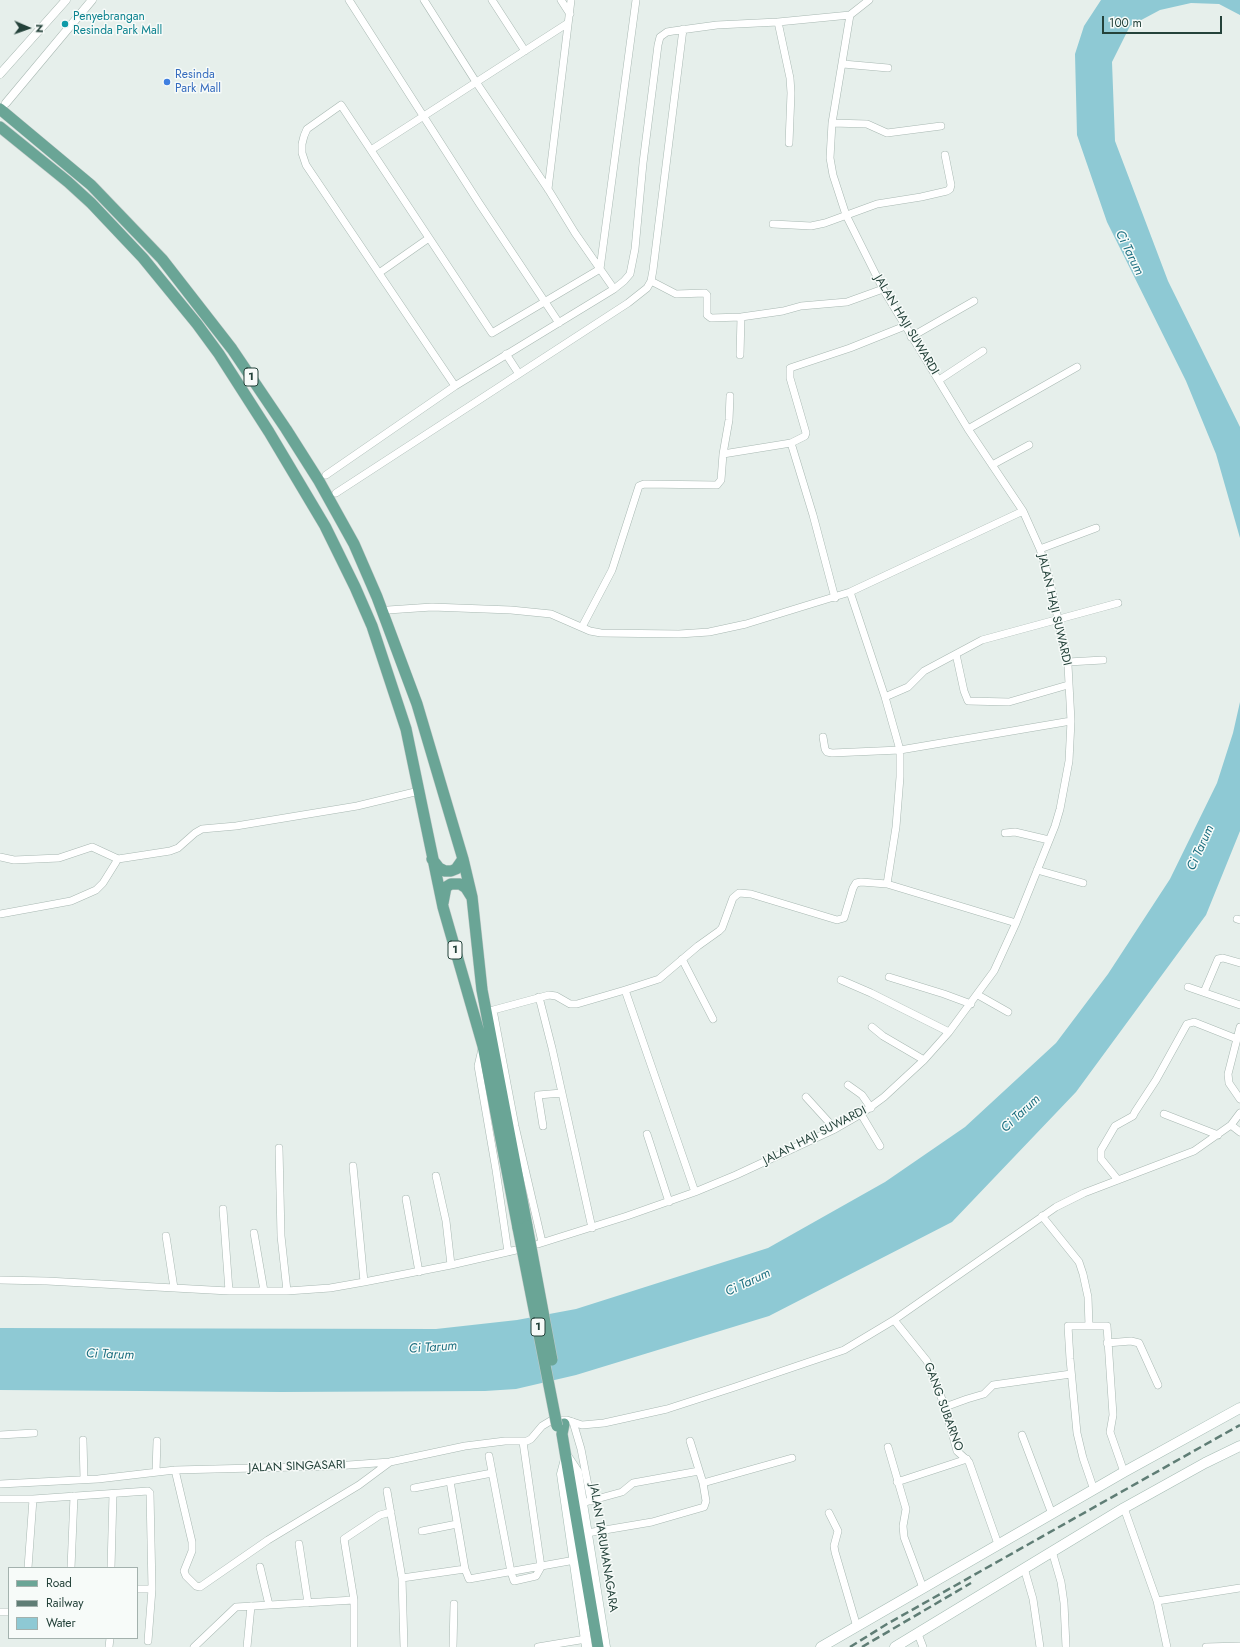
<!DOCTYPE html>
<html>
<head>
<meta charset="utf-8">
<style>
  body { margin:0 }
  #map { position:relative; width:1240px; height:1647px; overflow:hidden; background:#e6efeb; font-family:Jost,sans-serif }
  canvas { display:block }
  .legend { position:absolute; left:8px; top:1567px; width:130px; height:72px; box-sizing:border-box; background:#f7fbf9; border:1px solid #a3b1ad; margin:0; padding:5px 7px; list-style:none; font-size:12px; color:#24423a }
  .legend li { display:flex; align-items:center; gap:8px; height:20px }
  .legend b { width:20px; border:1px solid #a3b1ad }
  .north { position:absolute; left:8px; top:8px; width:40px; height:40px; -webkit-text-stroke:3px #f7fbf9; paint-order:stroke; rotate:92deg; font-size:11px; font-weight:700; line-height:16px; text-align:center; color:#24423a }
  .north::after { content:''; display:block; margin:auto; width:14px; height:18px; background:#24423a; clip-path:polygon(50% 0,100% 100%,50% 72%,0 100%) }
  .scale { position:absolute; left:1102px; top:16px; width:120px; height:18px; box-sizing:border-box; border:2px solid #24423a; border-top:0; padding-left:5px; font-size:12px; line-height:14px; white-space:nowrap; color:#24423a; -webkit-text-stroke:3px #f7fbf9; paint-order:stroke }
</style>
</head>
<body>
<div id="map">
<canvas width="1240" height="1647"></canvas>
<ul class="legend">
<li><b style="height:5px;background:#6aa596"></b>Road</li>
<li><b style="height:5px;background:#5f7d75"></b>Railway</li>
<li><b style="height:11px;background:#8ec9d4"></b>Water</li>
</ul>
<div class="north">N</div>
<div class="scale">100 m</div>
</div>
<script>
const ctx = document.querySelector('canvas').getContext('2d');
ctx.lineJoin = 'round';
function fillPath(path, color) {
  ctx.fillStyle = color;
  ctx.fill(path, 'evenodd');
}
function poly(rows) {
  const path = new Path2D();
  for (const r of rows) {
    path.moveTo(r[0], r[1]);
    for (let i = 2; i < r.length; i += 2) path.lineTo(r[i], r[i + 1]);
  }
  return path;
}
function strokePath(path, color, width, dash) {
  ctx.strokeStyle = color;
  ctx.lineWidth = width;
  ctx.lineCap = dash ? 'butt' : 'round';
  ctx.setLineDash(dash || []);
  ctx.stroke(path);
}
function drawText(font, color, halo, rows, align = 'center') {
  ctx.font = font + ' Jost,sans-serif';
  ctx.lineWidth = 3;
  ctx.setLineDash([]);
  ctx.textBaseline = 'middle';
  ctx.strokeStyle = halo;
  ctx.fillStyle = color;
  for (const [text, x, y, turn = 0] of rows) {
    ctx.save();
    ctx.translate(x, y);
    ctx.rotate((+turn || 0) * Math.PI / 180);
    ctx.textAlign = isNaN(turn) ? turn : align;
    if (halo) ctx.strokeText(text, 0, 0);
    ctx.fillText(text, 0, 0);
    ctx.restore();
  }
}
const water = poly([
  [1101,0,1240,0,1240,15,1219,4,1191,3,1160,10,1130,26,1112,62,1115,141,1168,281,1240,427,1240,538,1216,454,1186,381,1107,222,1077,135,1075,54,1084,26],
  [1240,702,1240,831,1206,915,1076,1092,952,1222,769,1316,576,1375,516,1389,485,1391,282,1392,0,1390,0,1328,436,1329,517,1320,576,1309,768,1248,885,1182,965,1127,1056,1043,1108,974,1170,879,1217,783,1233,733]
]);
const minor = poly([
  [349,0,479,203,559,323],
  [424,0,476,82,548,189,575,233,614,289],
  [492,0,525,51],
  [561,0,570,14],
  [778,22,790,78,791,93,789,143],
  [843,64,888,68],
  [832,123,867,124,887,133,941,126],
  [371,150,568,23],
  [548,189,571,0],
  [773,224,811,226,825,223,877,204,921,197,947,191,950,189,951,185,945,155],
  [379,273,429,238],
  [651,281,676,294,705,293,707,295,707,315,711,318,741,317,783,311,801,306,847,302,883,289],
  [911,337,974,301],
  [506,354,519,374],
  [740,355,741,317],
  [939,380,983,351],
  [455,386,306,165,302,153,302,144,304,136,307,129,341,105,492,333,600,269,636,0],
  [968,429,1077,367],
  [723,454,729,420,730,396],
  [992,465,1029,445],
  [326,475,455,386,614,289,624,281,630,274,635,249,643,163,658,45,660,37,667,32,673,31,717,25,778,22,850,15],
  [336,493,628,303,647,288,651,281,653,270,683,29],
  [1040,549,1096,528],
  [850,592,885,697,900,750,900,777,896,827,887,884],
  [835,598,813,515,791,443,805,436,806,433,790,378,790,368,850,348,905,326],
  [388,610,432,607,511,610,551,614,590,631,601,633,679,634,709,632,746,624,850,592,1023,511],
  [582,627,612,570,639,486,644,484,717,485,721,480,723,454,791,443],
  [956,654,964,691,968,701,1009,702,1068,685],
  [1068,662,1103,660],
  [885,697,908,687,924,671,982,640,1118,603],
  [823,737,825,749,827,752,832,753,900,750,1071,721],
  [1005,833,1015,832,1049,840],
  [0,857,14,860,59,858,92,847,118,859,170,851,178,848,195,833,202,829,236,826,357,806,419,791],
  [1037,870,1083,883],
  [0,914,71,901,96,890,103,883,118,859],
  [1237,919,1240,920],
  [682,959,713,1019],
  [889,977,944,994,971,1004],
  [841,980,871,993,949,1032],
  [1188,987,1240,1005],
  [625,990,695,1192],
  [1204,992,1218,959,1223,958,1240,963],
  [978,995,1008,1012],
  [539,997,552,1048,592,1228],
  [493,1010,515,1126,542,1242],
  [486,1012,549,995,556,996,570,1004,577,1004,625,990,659,979,698,946,719,931,722,928,733,898,739,893,751,894,837,920,844,918,853,888,856,883,861,882,887,884,1016,923],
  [872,1027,883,1036,924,1060],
  [1240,1027,1228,1074,1229,1083,1240,1099],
  [482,1049,478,1066,496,1170,508,1252],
  [848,1085,862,1095,871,1108],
  [806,1097,835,1129],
  [861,1114,880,1146],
  [1164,1114,1218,1135],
  [1231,1125,1240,1132],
  [543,1126,538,1095,562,1093],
  [647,1134,669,1202],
  [279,1148,281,1236,287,1291],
  [353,1166,364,1282],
  [436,1176,446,1221,451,1265],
  [1118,1180,1101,1159,1101,1150,1115,1126,1133,1116,1135,1112,1156,1080,1187,1024,1194,1022,1237,1039],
  [406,1199,419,1272],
  [223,1209,229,1291],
  [1042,1216,1079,1262,1083,1274,1088,1297,1089,1326,1107,1326,1113,1415,1110,1432,1124,1472],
  [254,1233,264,1291],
  [166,1236,174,1288],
  [538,1244,627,1216,695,1192,736,1175,835,1129,861,1114,884,1097,924,1060,949,1032,994,971,1016,923,1055,826,1060,809,1069,761,1071,721,1068,665,1049,578,1040,549,1023,511,968,429,883,289,846,215,833,175,830,158,832,123,850,15,869,0],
  [0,1280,47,1281,229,1291,287,1291,330,1288,364,1282,451,1265,516,1250],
  [894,1320,927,1361,945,1407,957,1451,969,1462,998,1544],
  [1089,1326,1068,1326,1070,1359,1077,1433,1083,1458,1094,1490],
  [1107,1343,1131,1341,1139,1343,1158,1385],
  [945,1407,967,1399,984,1394,993,1385,1071,1374],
  [573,1422,581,1449,591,1501],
  [0,1435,34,1433],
  [1022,1435,1052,1514],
  [83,1440,84,1479],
  [888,1447,906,1509,903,1526,904,1537,923,1588],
  [489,1456,511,1572,514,1581,536,1576,541,1567,523,1442],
  [175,1470,192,1542,192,1551,184,1571,186,1576,196,1586,200,1587,268,1540,359,1485,390,1462],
  [156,1472,157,1441],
  [450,1481,465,1569],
  [897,1482,967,1459],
  [703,1483,792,1458],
  [0,1484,98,1479,175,1470,335,1466,390,1462,465,1446,505,1441,527,1441,531,1439,542,1426,552,1420,567,1420,582,1425,604,1423,667,1409,735,1387,844,1350,894,1320,1056,1207,1084,1193,1194,1151,1231,1125,1240,1113],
  [414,1488,492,1473],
  [387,1491,402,1578,404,1647],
  [0,1499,33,1499,148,1491,150,1493,152,1589,148,1641],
  [582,1503,622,1492,633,1483,699,1471],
  [1124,1508,1157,1601,1167,1647],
  [829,1513,838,1531,834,1546,835,1552,857,1627],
  [422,1531,457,1524],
  [587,1533,652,1522,704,1507,706,1501,703,1483,690,1441],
  [299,1544,308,1603],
  [1052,1551,1061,1582,1064,1603,1066,1647],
  [260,1567,269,1605],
  [28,1568,33,1499],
  [71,1568,74,1496],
  [111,1568,113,1494],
  [1024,1568,1033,1599,1040,1647],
  [402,1578,465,1569,469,1579,575,1560],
  [137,1589,152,1589],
  [1157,1601,1240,1588],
  [0,1612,9,1612],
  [918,1634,923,1647],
  [109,1647,110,1638],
  [194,1647,236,1607,354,1600],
  [247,1647,251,1606],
  [354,1647,354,1600,344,1539,380,1515,391,1512],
  [453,1647,454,1604],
  [538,1647,586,1639],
  [1206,1647,1240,1646]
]);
const tertiary = poly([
  [0,74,66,0],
  [6,103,92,0]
]);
const secondary = poly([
  [567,1457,577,1472,605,1647],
  [566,1459,562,1474,587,1647],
  [821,1647,1124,1472,1240,1408],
  [895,1647,1124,1508,1205,1463,1240,1446]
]);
const primary = poly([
  [0,109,91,185,162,259,232,349,286,429,319,481,354,544,377,597,417,704,463,859,472,897,482,990,527,1226],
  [0,127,68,182,91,203,143,258,197,324,219,354,269,432,325,526,355,587,372,626,406,729,443,907,483,1046,518,1228],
  [432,859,439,868,445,871,451,871,456,869,463,859],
  [443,903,446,887,451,884,460,884,466,888,471,896],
  [564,1424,562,1434,598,1647]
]);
const rail = poly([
  [850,1647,887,1624,1240,1425],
  [862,1647,971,1583]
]);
const primaryBridge = poly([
  [527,1226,552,1360],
  [518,1228,557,1426]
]);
const markers = [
  [65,24,4,"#0f9aa8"],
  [167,82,4,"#3f7fe0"]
];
const shields = [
  [251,377,14],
  [455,950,14],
  [538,1327,14]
];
const shieldNames = [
  ["1",251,377],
  ["1",455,950],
  ["1",538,1327]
];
const cultureNames = [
  ["Penyebrangan",73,17],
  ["Resinda Park Mall",73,31]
];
const shopNames = [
  ["Resinda",175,75],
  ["Park Mall",175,89]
];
const streetNames = [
  ["JALAN HAJI SUWARDI",906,325,59],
  ["JALAN HAJI SUWARDI",1054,610,77],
  ["JALAN HAJI SUWARDI",815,1136,-27],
  ["GANG SUBARNO",943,1407,70],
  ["JALAN SINGASARI",297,1467,-2],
  ["JALAN TARUMANAGARA",603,1548,81]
];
const waterNames = [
  ["Ci Tarum",1129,253,64],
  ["Ci Tarum",1201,848,-66],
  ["Ci Tarum",1021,1114,-43],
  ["Ci Tarum",748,1283,-25],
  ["Ci Tarum",433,1348,-4],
  ["Ci Tarum",110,1355,2]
];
fillPath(water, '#8ec9d4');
strokePath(minor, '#a8b8b2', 8);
strokePath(tertiary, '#a8b8b2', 9);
strokePath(secondary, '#a4bbb3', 11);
strokePath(primary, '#c2cac8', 12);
strokePath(minor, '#fff', 7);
strokePath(tertiary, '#fff', 8);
strokePath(secondary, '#fff', 10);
strokePath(primary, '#6aa596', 11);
strokePath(rail, '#5f7d75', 2.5, [8, 4]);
strokePath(primaryBridge, '#c2cac8', 12, []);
strokePath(primaryBridge, '#6aa596', 11);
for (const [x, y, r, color] of markers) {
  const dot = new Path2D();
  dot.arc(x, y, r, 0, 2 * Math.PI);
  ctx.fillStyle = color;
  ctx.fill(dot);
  strokePath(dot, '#f7fbf9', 1.5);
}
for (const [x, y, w] of shields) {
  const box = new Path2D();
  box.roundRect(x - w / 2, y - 9, w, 18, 3);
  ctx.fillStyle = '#f7fbf9';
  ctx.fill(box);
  strokePath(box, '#24423a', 1);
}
drawText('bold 11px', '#24423a', null, shieldNames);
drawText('12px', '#0d838f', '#f7fbf9', cultureNames, 'left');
drawText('12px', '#366cbe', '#f7fbf9', shopNames, 'left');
drawText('12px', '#24423a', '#f7fbf9', streetNames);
drawText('italic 13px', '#1c6f80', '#f7fbf9', waterNames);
</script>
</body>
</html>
